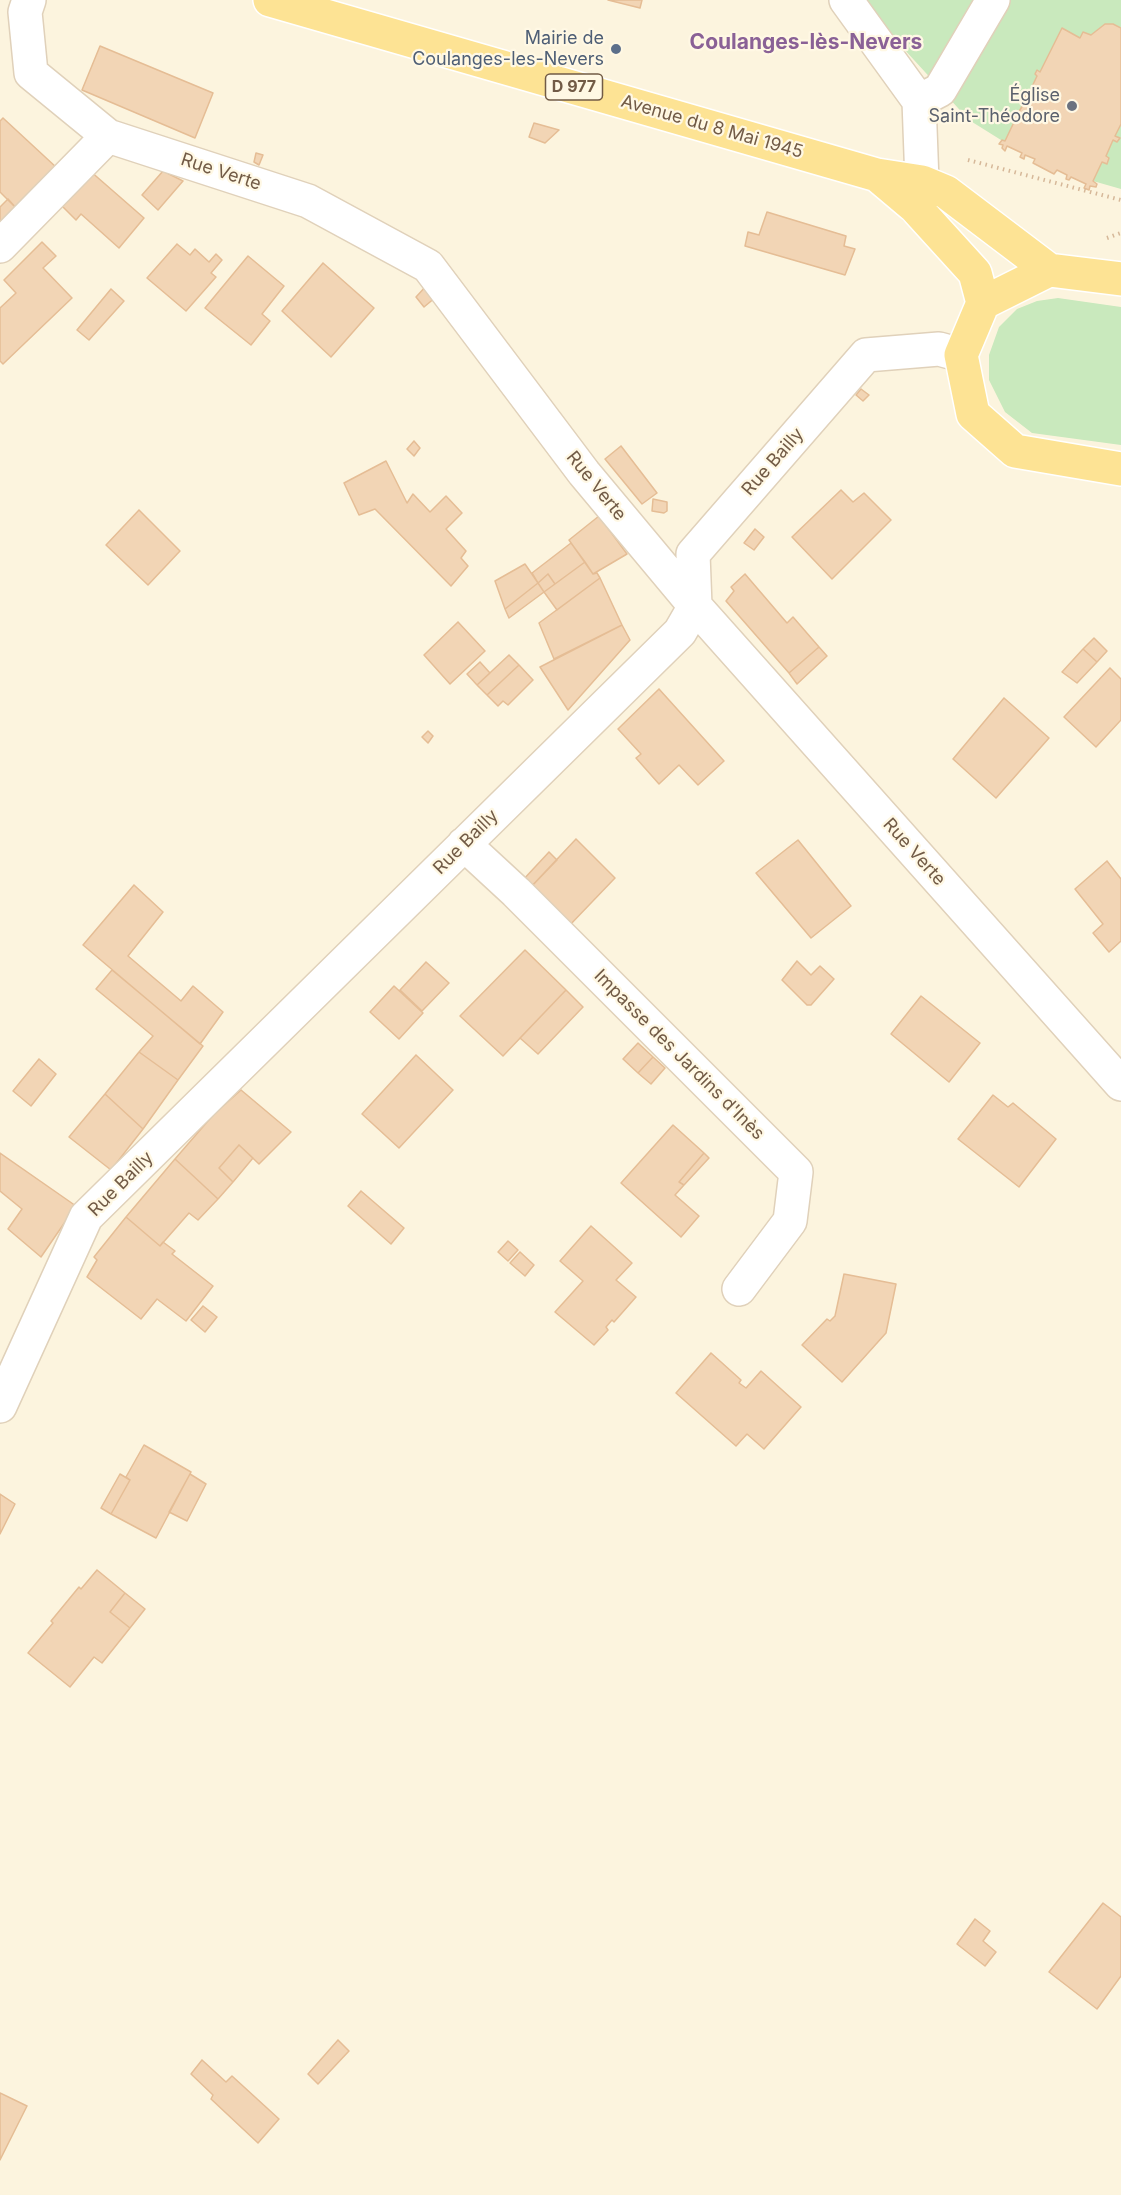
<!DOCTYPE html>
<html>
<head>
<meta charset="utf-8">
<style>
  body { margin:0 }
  canvas { display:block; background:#fcf4de }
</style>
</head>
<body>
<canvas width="1121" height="2195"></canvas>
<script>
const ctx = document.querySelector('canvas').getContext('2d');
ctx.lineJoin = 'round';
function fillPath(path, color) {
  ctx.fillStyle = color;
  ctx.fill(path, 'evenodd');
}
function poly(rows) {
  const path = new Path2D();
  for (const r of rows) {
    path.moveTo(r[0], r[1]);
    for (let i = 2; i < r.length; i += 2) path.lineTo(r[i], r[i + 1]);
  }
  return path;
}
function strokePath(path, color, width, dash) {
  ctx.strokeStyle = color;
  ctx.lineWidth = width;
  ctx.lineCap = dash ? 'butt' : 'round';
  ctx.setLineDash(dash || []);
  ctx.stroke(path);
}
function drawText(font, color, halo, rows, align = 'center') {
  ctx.font = font + ' Inter,sans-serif';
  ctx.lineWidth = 4.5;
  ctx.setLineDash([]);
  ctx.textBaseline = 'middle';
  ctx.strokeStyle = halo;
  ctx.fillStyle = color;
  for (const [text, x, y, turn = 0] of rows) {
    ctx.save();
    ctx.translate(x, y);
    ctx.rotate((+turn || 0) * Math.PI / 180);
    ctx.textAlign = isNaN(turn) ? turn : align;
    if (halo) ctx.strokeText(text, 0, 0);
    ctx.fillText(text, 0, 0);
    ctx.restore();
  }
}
const green = poly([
  [859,0,1121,0,1121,28,1113,24,1105,24,1091,35,1083,32,1080,38,1062,28,1040,72,1037,70,1035,74,1037,76,1029,93,1026,92,1023,96,1027,98,1017,115,1014,114,1013,118,1015,120,1005,141,1001,140,969,120],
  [1121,124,1121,189,1093,181,1102,162,1107,163,1109,159,1106,156,1113,140,1117,142,1119,138,1115,136],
  [1058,298,1121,307,1121,445,1032,433,1005,412,989,380,989,355,999,327,1017,309,1037,301]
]);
const building = poly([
  [608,0,642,0,640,8,608,0],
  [1105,24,1113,24,1121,28,1121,124,1115,136,1120,138,1117,142,1113,140,1106,156,1109,158,1107,164,1102,162,1093,181,1097,184,1096,187,1090,186,1089,190,1084,188,1086,184,1071,177,1069,180,1066,179,1067,175,1057,170,1054,174,1033,163,1035,159,1025,155,1024,159,1020,157,1022,153,1007,146,1005,151,1002,148,1003,145,999,144,1002,140,1005,141,1015,120,1012,118,1015,114,1017,115,1027,98,1023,96,1026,92,1029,93,1037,76,1035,74,1037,70,1040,72,1062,28,1080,38,1083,32,1091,35,1105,24],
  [100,46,213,93,195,138,82,90,100,46],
  [3,118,57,168,18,210,0,192,0,121,3,118],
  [534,123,559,130,545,143,529,137,534,123],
  [256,153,263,155,259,165,254,162,256,153],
  [89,170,144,218,119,248,81,214,76,220,61,205,89,170],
  [163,171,183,181,158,210,142,195,163,171],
  [8,199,18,210,0,230,0,207,8,199],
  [767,212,846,236,844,246,855,249,845,275,745,246,748,232,759,235,767,212],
  [42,242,56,256,43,268,72,298,3,364,0,361,0,308,16,293,4,280,42,242],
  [177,244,190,255,195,249,209,262,216,254,222,260,211,273,216,277,186,311,147,278,177,244],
  [248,256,284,286,262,314,270,321,251,345,205,308,248,256],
  [323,263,374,308,331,357,282,311,323,263],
  [427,285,436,297,424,307,416,297,427,285],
  [111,289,124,301,89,340,77,330,111,289],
  [861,389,869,395,863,401,856,395,861,389],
  [414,441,420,448,414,456,407,449,414,441],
  [621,446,657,493,642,504,605,459,621,446],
  [386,461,407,503,413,494,430,512,446,496,462,513,446,529,466,551,461,558,468,566,451,586,375,509,359,515,344,483,386,461],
  [841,490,853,502,864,493,891,520,832,579,792,537,841,490],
  [653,499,667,502,667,511,664,513,652,511,653,499],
  [139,510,180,551,148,585,106,545,139,510],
  [599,516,627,554,593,574,569,540,599,516],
  [755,529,764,537,754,550,744,543,755,529],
  [571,543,585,562,555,584,548,574,538,583,532,573,571,543],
  [585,562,593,574,597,573,600,578,557,610,544,592,585,562],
  [525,564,538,583,505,609,495,581,525,564],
  [548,574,555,584,544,592,538,583,548,574],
  [745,574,787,623,793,617,819,647,789,673,726,601,734,591,731,587,745,574],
  [600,578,622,625,554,659,539,623,600,578],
  [538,583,544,592,509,618,505,609,538,583],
  [458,622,485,651,450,684,424,655,458,622],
  [622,625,630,640,568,710,540,667,622,625],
  [1094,638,1107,651,1097,662,1083,649,1094,638],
  [819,647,827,656,797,684,789,673,819,647],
  [1083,649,1097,662,1077,683,1062,672,1083,649],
  [509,655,519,665,487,695,477,685,509,655],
  [480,662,490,673,477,685,467,674,480,662],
  [519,665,533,680,508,705,503,701,498,706,487,695,519,665],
  [1110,668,1121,679,1121,720,1096,747,1064,717,1110,668],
  [659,689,724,761,698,785,679,765,659,784,636,758,641,754,618,729,659,689],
  [1004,698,1049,738,996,798,953,759,1004,698],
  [428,731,433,736,428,743,422,737,428,731],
  [576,839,615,878,568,927,529,889,576,839],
  [798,840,851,906,811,938,756,873,798,840],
  [549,852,557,860,529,889,522,881,549,852],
  [1107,861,1121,879,1121,941,1109,952,1093,933,1103,924,1075,889,1107,861],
  [134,885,163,912,128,956,181,1001,193,986,223,1012,200,1044,83,945,134,885],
  [525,950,566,990,503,1056,460,1016,525,950],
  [797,961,811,975,820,966,834,979,811,1005,807,1005,782,980,797,961],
  [426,962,449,983,422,1011,400,990,426,962],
  [112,970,203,1046,178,1080,139,1052,153,1036,96,989,112,970],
  [394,986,423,1013,399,1039,370,1012,394,986],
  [566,990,583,1007,538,1054,520,1038,566,990],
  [921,996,980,1043,949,1082,891,1034,921,996],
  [638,1043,653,1057,638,1073,623,1059,638,1043],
  [139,1052,178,1080,143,1129,105,1094,139,1052],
  [416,1055,453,1090,399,1148,362,1114,416,1055],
  [653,1057,665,1068,651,1084,638,1073,653,1057],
  [39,1059,56,1074,31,1106,13,1091,39,1059],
  [241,1090,291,1132,259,1164,239,1145,219,1168,233,1182,218,1199,175,1159,214,1114,241,1090],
  [105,1094,143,1129,111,1170,69,1137,105,1094],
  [993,1095,1008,1107,1013,1103,1056,1139,1019,1187,958,1139,993,1095],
  [673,1125,704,1153,679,1182,684,1185,675,1195,699,1216,681,1237,621,1183,673,1125],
  [239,1145,253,1158,233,1182,219,1168,239,1145],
  [0,1153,76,1206,41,1257,8,1229,22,1209,0,1191,0,1153],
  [704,1153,709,1158,684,1185,679,1182,704,1153],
  [175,1159,218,1199,198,1220,189,1213,160,1246,126,1217,175,1159],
  [361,1191,404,1228,391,1244,348,1206,361,1191],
  [126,1217,160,1246,163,1242,175,1251,172,1254,213,1286,186,1321,157,1299,141,1319,87,1277,97,1260,94,1257,126,1217],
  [591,1226,632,1263,616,1280,636,1297,614,1322,612,1320,606,1327,608,1330,594,1345,555,1312,583,1281,560,1261,591,1226],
  [508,1241,518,1250,508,1261,498,1252,508,1241],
  [520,1252,534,1265,525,1276,510,1263,520,1252],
  [844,1274,896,1284,886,1333,842,1382,802,1345,827,1319,830,1321,835,1316,844,1274],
  [203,1306,217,1317,205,1332,191,1320,203,1306],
  [711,1353,741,1380,739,1383,746,1388,761,1371,801,1407,764,1449,747,1434,736,1446,676,1393,711,1353],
  [144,1445,191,1472,156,1538,111,1514,130,1480,126,1477,144,1445],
  [120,1474,130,1480,111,1514,101,1508,120,1474],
  [190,1474,206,1484,187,1521,169,1512,190,1474],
  [0,1494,15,1504,0,1534,0,1494],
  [97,1570,125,1593,110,1612,130,1628,102,1663,94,1657,70,1687,28,1653,53,1623,51,1621,79,1587,81,1589,97,1570],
  [125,1593,145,1609,130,1628,110,1612,125,1593],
  [1103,1903,1121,1917,1121,1976,1097,2009,1049,1972,1103,1903],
  [975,1919,990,1931,983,1941,996,1952,985,1966,957,1944,975,1919],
  [338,2040,349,2051,318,2084,308,2074,338,2040],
  [202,2060,226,2082,232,2076,279,2119,258,2143,211,2099,213,2095,191,2074,202,2060],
  [0,2093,27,2106,0,2160,0,2093]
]);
const path = poly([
  [968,160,1121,200],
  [1107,238,1121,233]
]);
const minor = poly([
  [29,0,25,12,31,73,108,136,308,201,428,266,584,473,695,606,1121,1084],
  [846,0,919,101,922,182,915,207],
  [919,101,940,90,993,0],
  [0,246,108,136],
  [464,844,516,892,796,1172,790,1221,739,1289],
  [0,1406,86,1217,680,632,695,606,693,554,866,355,939,349,961,355]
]);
const major = poly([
  [270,0,877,175,922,182,946,192,1049,270],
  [877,175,915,207,975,273,983,303],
  [1121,279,1049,270,983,303,961,355,973,414,1015,451,1121,469]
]);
const markers = [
  [616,49,6,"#5c6f8a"],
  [1072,106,6,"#6b7280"]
];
const shields = [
  [574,87,57]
];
const shieldNames = [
  ["D 977",574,87]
];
const serviceNames = [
  ["Mairie de",604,39],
  ["Coulanges-les-Nevers",604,60]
];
const worshipNames = [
  ["Église",1060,96],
  ["Saint-Théodore",1060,117]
];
const streetNames = [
  ["Avenue du 8 Mai 1945",712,127,16],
  ["Rue Verte",221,172,18],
  ["Rue Bailly",773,462,-49],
  ["Rue Verte",596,486,51],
  ["Rue Bailly",466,842,-45],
  ["Rue Verte",914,852,48],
  ["Impasse des Jardins d'Inès",679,1055,45],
  ["Rue Bailly",121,1184,-45]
];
const quarterNames = [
  ["Coulanges-lès-Nevers",806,43]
];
fillPath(green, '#c9e9bd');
fillPath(building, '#f2d5b5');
strokePath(building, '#e5bd95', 1.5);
strokePath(minor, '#e0d1ba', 36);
strokePath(major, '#fff', 36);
strokePath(path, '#d6b899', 4, [1.5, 4.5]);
strokePath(minor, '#fff', 33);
strokePath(major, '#fde394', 33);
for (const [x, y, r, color] of markers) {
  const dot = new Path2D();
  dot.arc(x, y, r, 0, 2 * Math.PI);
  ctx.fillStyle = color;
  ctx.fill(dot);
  strokePath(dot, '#fff8e4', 2);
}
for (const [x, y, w] of shields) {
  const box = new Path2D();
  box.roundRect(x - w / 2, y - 13, w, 26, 4.5);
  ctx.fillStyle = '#fff8e4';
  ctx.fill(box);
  strokePath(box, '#725b46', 1.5);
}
drawText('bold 16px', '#725b46', null, shieldNames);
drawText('18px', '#4e5e75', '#fff8e4', serviceNames, 'right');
drawText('18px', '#5b616d', '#fff8e4', worshipNames, 'right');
drawText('18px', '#725b46', '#fff8e4', streetNames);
drawText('bold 21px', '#8a6196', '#fff8e4', quarterNames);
</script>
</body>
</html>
